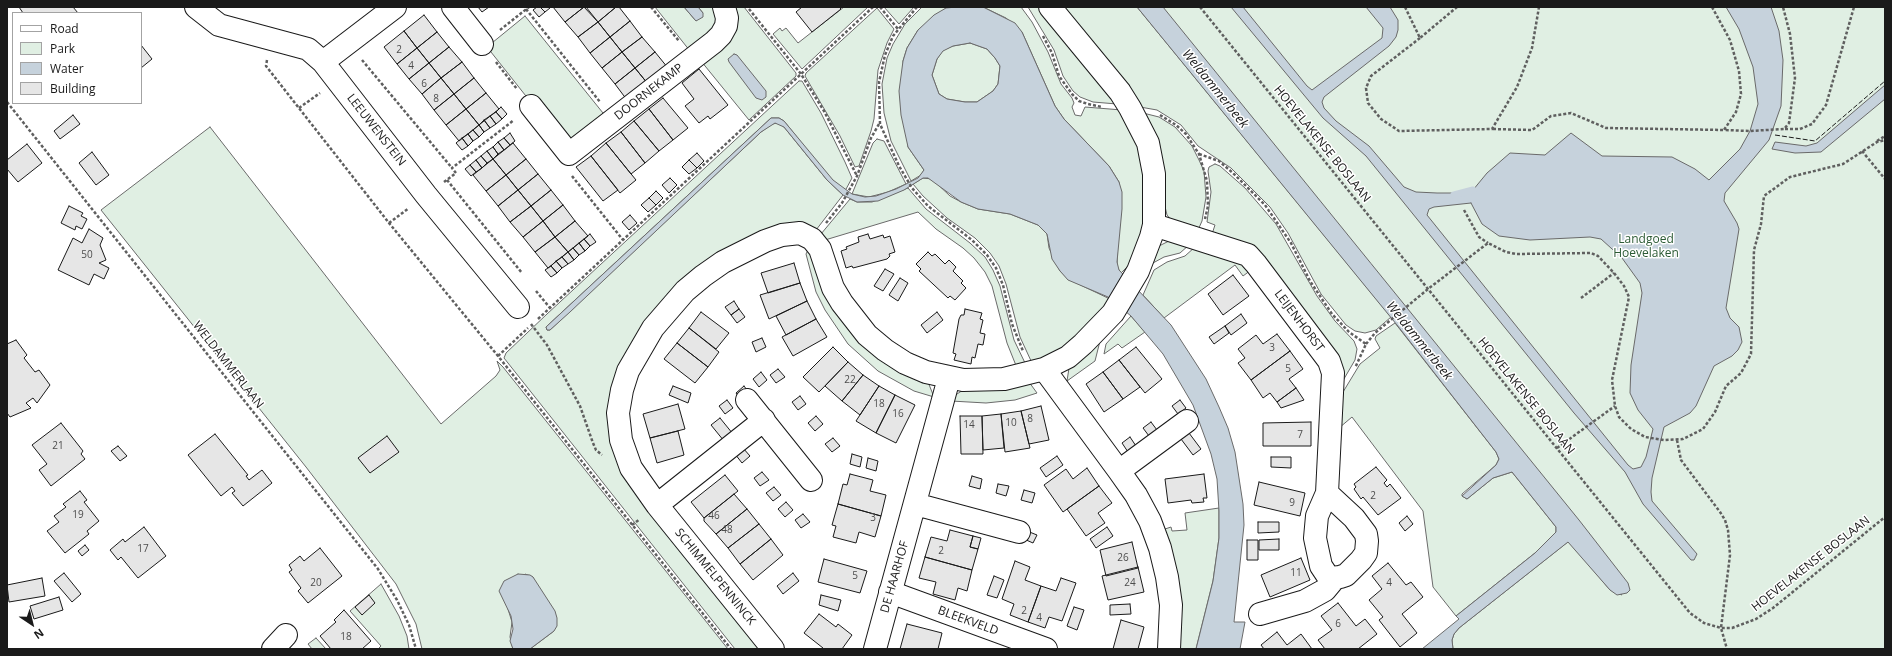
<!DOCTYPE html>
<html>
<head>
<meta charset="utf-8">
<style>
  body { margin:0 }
  #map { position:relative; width:1892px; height:656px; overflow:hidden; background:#fff; font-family:"Open Sans",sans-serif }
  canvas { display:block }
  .frame { position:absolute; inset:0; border:8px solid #1a1a1a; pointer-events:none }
  .legend { position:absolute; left:12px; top:12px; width:130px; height:92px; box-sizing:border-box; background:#fff; border:1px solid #a3a3a3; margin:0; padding:5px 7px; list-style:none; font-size:12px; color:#1a1a1a }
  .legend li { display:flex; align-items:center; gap:8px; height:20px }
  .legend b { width:20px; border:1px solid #a3a3a3 }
  .north { position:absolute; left:12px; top:604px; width:40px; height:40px; -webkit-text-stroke:3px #fff; paint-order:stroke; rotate:145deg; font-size:11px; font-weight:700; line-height:16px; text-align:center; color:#1a1a1a }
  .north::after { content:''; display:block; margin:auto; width:14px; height:18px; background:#1a1a1a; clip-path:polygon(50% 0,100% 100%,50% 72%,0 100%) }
</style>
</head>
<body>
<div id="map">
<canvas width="1892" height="656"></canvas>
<div class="frame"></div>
<ul class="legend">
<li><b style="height:5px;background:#fff"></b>Road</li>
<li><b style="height:11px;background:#e0efe3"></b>Park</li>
<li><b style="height:11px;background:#c6d2dc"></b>Water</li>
<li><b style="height:11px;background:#e6e6e6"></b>Building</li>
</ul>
<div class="north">N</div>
</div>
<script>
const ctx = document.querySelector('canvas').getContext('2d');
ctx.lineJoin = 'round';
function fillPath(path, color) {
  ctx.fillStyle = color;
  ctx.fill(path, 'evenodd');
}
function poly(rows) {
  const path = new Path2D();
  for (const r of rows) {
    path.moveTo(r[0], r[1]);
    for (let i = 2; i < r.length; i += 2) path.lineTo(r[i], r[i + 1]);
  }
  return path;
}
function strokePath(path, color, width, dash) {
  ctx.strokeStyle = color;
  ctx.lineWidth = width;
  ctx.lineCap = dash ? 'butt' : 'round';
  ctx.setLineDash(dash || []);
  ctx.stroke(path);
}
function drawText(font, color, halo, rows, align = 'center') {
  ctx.font = font + ' "Open Sans",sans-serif';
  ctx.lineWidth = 3;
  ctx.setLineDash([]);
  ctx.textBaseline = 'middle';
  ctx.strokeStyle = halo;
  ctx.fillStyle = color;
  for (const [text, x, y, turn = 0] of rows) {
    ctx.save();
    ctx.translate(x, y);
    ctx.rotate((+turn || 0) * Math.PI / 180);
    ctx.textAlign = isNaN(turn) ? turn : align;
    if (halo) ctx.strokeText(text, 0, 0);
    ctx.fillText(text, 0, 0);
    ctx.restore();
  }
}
const green = poly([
  [655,7,684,7,696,21,703,13,698,7,717,7,720,21,690,51,655,7],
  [731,7,744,7,796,73,796,76,749,120,701,61,731,7],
  [844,7,868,7,802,69,773,34,780,28,782,31,786,28,798,43,844,7],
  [884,7,914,7,899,24,884,7],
  [922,7,957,7,946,8,918,30,907,48,903,61,908,147,924,170,921,175,911,181,891,141,884,113,882,84,887,58,893,44,905,24,922,7],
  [983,7,1021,7,1032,22,1048,52,1061,84,1072,98,1074,103,1072,107,1075,115,1081,116,1085,107,1122,110,1141,155,1146,207,1143,229,1130,267,1128,266,1121,273,1117,267,1119,182,1109,166,1064,119,1055,106,1022,32,1006,18,983,7],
  [1028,7,1040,7,1117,104,1093,102,1080,97,1073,91,1063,76,1054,50,1028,7],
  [1062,7,1137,7,1391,317,1376,330,1365,333,1355,331,1346,325,1321,294,1288,233,1270,207,1231,168,1198,146,1181,125,1157,110,1140,107,1062,7],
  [1139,7,1885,7,1885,649,1453,649,1452,640,1454,634,1459,628,1569,541,1610,590,1622,595,1139,7],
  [877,8,894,29,887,43,878,70,874,119,871,131,859,166,855,167,840,136,805,76,806,73,877,8],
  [525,16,607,118,568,149,487,47,525,16],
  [970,43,987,49,995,58,1000,66,998,84,993,91,977,102,965,102,947,99,939,94,932,75,937,59,943,50,953,46,970,43],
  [799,81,802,81,821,113,845,162,852,178,845,191,838,186,825,172,784,121,779,118,771,118,546,327,547,330,550,330,761,132,772,124,778,123,784,127,827,180,843,195,816,230,679,285,610,426,761,649,735,649,504,358,506,353,547,314,799,81],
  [1143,113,1159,117,1175,127,1192,146,1199,160,1204,171,1206,197,1202,221,1198,230,1172,221,1167,215,1143,113],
  [210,127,441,424,496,376,500,370,497,361,503,367,728,649,530,649,554,631,533,577,525,574,508,609,512,622,510,637,513,649,422,649,416,624,396,584,306,467,101,210,210,127],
  [877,139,884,141,906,184,888,192,869,197,852,194,873,143,877,139],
  [1215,164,1220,166,1245,188,1276,224,1317,296,1335,321,1354,341,1357,349,1355,360,1341,384,1341,365,1212,234,1215,225,1207,222,1211,192,1208,171,1209,167,1215,164],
  [923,178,932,179,950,196,961,202,978,209,1010,214,1038,225,1047,234,1049,248,1060,271,1068,279,1112,300,1069,345,1032,363,1020,337,1006,284,999,266,990,253,975,238,947,218,923,196,913,184,923,178],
  [908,188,926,209,970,243,985,257,993,270,1000,286,1014,340,1026,365,1017,368,1007,343,992,286,985,272,974,258,963,248,936,229,918,212,825,240,821,234,850,199,857,202,872,202,908,188],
  [1169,241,1189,245,1180,253,1164,257,1153,263,1159,246,1169,241],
  [1195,247,1241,261,1251,270,1243,276,1235,265,1164,318,1143,295,1154,270,1167,262,1185,256,1195,247],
  [809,248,820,275,928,382,934,397,914,391,878,371,848,344,825,310,816,292,806,254,809,248],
  [1131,316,1145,332,1122,348,1118,344,1104,354,1106,344,1131,316],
  [1395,323,1496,452,1499,459,1496,465,1462,494,1462,496,1467,499,1493,478,1512,472,1556,527,1556,532,1535,553,1456,616,1433,587,1423,511,1352,417,1339,428,1340,397,1360,364,1380,348,1375,339,1376,336,1395,323],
  [1100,341,1095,361,1067,381,1069,368,1100,341],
  [1029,382,1037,393,1015,400,986,403,951,401,954,396,963,390,1029,382],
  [1219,508,1219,538,1213,581,1196,649,1177,649,1162,530,1171,527,1172,531,1187,530,1185,513,1219,508],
  [381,584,399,616,407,636,409,649,378,649,381,646,350,611,381,584],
  [316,638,326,649,312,649,308,644,316,638]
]);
const water = poly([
  [684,7,698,7,703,13,703,17,696,21,684,7],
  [957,7,983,7,1015,23,1022,32,1055,106,1064,119,1109,166,1119,182,1122,192,1122,209,1117,262,1119,270,1171,325,1206,379,1219,407,1228,428,1235,452,1243,504,1244,525,1234,622,1245,622,1240,649,1196,649,1213,581,1219,538,1219,511,1217,479,1211,454,1193,405,1163,354,1131,316,1108,297,1068,280,1060,271,1052,259,1047,234,1038,225,1010,214,978,209,961,202,928,178,923,178,904,190,878,201,857,202,843,195,827,180,784,127,775,123,761,132,570,312,550,330,547,330,546,327,771,118,779,118,784,121,833,180,852,194,865,197,876,196,896,189,918,178,924,170,908,147,901,115,899,91,903,61,907,48,918,30,934,15,946,8,957,7],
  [970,43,987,49,995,58,1000,66,998,84,993,91,977,102,965,102,947,99,939,94,932,75,937,59,943,51,953,46,970,43],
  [1137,7,1163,7,1579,520,1628,583,1630,590,1627,593,1617,595,1610,590,1568,542,1459,628,1454,634,1452,640,1453,649,1422,649,1459,619,1456,616,1535,553,1556,532,1556,527,1512,472,1493,478,1467,499,1462,496,1496,465,1499,459,1496,452,1397,325,1137,7],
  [1231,7,1243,7,1307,86,1312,90,1382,38,1383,28,1366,7,1390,7,1398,20,1398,30,1396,37,1389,46,1324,97,1322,102,1324,108,1336,121,1369,146,1404,187,1416,192,1437,193,1463,193,1473,190,1487,173,1510,153,1545,155,1571,133,1602,156,1672,157,1695,169,1709,180,1740,149,1750,131,1758,104,1753,67,1739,29,1726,7,1771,7,1779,31,1783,60,1781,106,1769,140,1725,193,1724,201,1737,223,1739,229,1726,308,1730,318,1739,327,1742,342,1738,350,1732,356,1714,366,1696,406,1690,413,1664,427,1652,478,1651,492,1652,501,1697,554,1694,560,1691,560,1643,504,1625,472,1574,413,1366,156,1323,118,1231,7],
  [1471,203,1482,224,1499,236,1530,240,1590,237,1601,239,1622,258,1640,283,1642,293,1631,365,1630,393,1638,410,1653,429,1646,457,1641,467,1633,469,1628,465,1427,215,1429,209,1434,207,1471,203],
  [734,54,737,55,766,91,766,97,762,100,756,98,729,62,728,59,734,54],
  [1885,85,1885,99,1821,152,1795,153,1772,149,1775,142,1806,146,1817,143,1885,85],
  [518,574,530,575,533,577,555,611,557,618,557,626,554,631,530,649,513,649,510,641,513,629,511,616,499,591,504,581,518,574]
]);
const stream = poly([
  [1454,195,1473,190]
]);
const building = poly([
  [19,7,73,7,78,13,23,13,19,7],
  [478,7,489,7,482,12,478,7],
  [537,7,540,7,545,12,539,17,533,10,537,7],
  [540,7,550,7,550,8,545,12,540,7],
  [553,7,584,7,565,22,553,7],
  [584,7,598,22,578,37,565,22,584,7],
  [586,7,616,7,598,22,586,7],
  [616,7,619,7,630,21,610,37,598,22,616,7],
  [802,7,839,7,841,9,812,32,796,12,802,7],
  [424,15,437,32,417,48,404,31,424,15],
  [630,21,642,37,622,52,610,37,630,21],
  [598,22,610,37,590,53,578,37,598,22],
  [404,31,417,48,397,64,384,47,404,31],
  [437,32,449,47,429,63,417,48,437,32],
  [610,37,622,52,602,68,590,53,610,37],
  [642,37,655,52,635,68,622,52,642,37],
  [141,45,152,59,141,68,141,45],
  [449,47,462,62,441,78,429,63,449,47],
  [417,48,429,63,409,79,397,64,417,48],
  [622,52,635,68,615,84,602,68,622,52],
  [655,52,668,68,648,84,635,68,655,52],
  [462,62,474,78,454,94,441,78,462,62],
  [429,63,441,78,422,94,409,79,429,63],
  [635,68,648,84,627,100,615,84,635,68],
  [699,69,728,105,710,119,708,116,699,123,685,106,694,99,682,83,699,69],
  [441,78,454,94,434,110,422,94,441,78],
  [474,78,486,93,466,109,454,94,474,78],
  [486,93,499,109,479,125,466,109,486,93],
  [454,94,466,109,446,125,434,110,454,94],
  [663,98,688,128,673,140,649,109,663,98],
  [501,107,507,114,502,119,496,112,501,107],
  [466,109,479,125,459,141,446,125,466,109],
  [649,109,673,140,659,151,634,121,649,109],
  [496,112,502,119,496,124,490,116,496,112],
  [73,115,80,124,60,139,54,131,73,115],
  [490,116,496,124,490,128,484,120,490,116],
  [484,120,490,128,484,132,479,125,484,120],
  [634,121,659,151,645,163,621,132,634,121],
  [479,125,484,132,479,137,473,130,479,125],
  [473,130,479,137,473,141,468,134,473,130],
  [621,132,645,163,631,174,606,143,621,132],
  [510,133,515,141,510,145,504,138,510,133],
  [468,134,473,141,468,146,462,138,468,134],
  [462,138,468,146,462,150,456,143,462,138],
  [504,138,510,145,504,150,498,142,504,138],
  [498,142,504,150,498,154,493,147,498,142],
  [513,143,526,159,506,175,493,159,513,143],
  [606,143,636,180,620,193,591,156,606,143],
  [27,144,42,163,18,182,7,169,7,160,27,144],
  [493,147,498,154,493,159,487,151,493,147],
  [487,151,493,159,487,163,481,156,487,151],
  [92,152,109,175,96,185,79,163,92,152],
  [697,153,704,161,697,168,689,160,697,153],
  [481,156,487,163,482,168,476,160,481,156],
  [591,156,618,190,603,201,576,167,591,156],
  [493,159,506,175,486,191,473,175,493,159],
  [526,159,538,174,518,190,506,175,526,159],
  [476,160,482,168,476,172,470,165,476,160],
  [689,160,697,168,689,174,682,167,689,160],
  [470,165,476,172,471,176,465,169,470,165],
  [538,174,551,190,531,206,518,190,538,174],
  [506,175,518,190,498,206,486,191,506,175],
  [670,178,677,185,669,193,662,185,670,178],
  [518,190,531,206,510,222,498,206,518,190],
  [551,190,563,205,543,221,531,206,551,190],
  [656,191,663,198,656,205,649,198,656,191],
  [649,198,656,205,648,212,641,205,649,198],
  [563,205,575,221,555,237,543,221,563,205],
  [69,206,83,213,81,216,87,219,82,229,76,226,75,230,61,223,69,206],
  [531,206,543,221,523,237,510,222,531,206],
  [630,215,637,223,629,230,622,222,630,215],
  [543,221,555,237,535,252,523,237,543,221],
  [575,221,588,236,568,252,555,237,575,221],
  [89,229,103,238,100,245,106,260,99,263,109,268,104,279,94,274,89,285,58,270,73,238,82,243,89,229],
  [590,234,596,242,590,246,584,239,590,234],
  [868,234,870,239,883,235,884,238,890,236,895,252,889,254,890,256,887,259,853,268,852,266,846,268,841,251,847,249,846,247,859,242,858,237,868,234],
  [555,237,568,252,548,268,535,252,555,237],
  [584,239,590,246,585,251,579,243,584,239],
  [579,243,585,251,579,255,573,248,579,243],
  [573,248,579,255,574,260,568,252,573,248],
  [568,252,574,260,568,264,562,257,568,252],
  [928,252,932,256,935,254,945,264,949,260,956,267,953,271,963,281,961,283,966,288,955,300,950,296,948,298,919,271,921,269,916,264,928,252],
  [562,257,568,264,562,268,556,261,562,257],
  [556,261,562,268,557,273,551,266,556,261],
  [794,263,800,283,768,293,761,273,794,263],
  [551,266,557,273,551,277,545,270,551,266],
  [885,269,894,274,883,291,874,286,885,269],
  [1233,275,1249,296,1223,315,1208,294,1233,275],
  [900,278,908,283,898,301,889,295,900,278],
  [800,283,807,301,769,319,760,295,800,283],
  [734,301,739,309,731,315,725,307,734,301],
  [807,301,816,319,786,335,776,316,807,301],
  [739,309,745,317,737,323,731,315,739,309],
  [965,309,982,313,980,319,983,320,980,333,985,334,983,345,978,344,975,358,972,357,971,364,954,360,956,354,953,353,959,319,961,315,964,315,965,309],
  [701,312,729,333,716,349,689,328,701,312],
  [937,312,943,320,927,333,921,325,937,312],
  [1241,314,1247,323,1231,335,1225,326,1241,314],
  [816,319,827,337,793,356,782,337,816,319],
  [1225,326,1229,333,1214,344,1209,337,1225,326],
  [689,328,719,352,708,367,677,343,689,328],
  [1277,334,1290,351,1251,380,1238,363,1245,358,1238,349,1256,335,1263,344,1277,334],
  [762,338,766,347,756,352,752,342,762,338],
  [16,340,27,355,24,358,35,372,39,370,50,385,37,403,33,398,26,403,31,408,10,417,7,413,7,344,16,340],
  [677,343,708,367,695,383,664,359,677,343],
  [833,347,848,362,819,392,803,377,833,347],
  [1136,347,1162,379,1145,393,1119,360,1136,347],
  [1290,351,1303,369,1289,379,1296,388,1277,402,1270,393,1263,398,1251,380,1290,351],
  [1119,360,1140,387,1123,399,1103,372,1119,360],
  [848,362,863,375,842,401,825,386,848,362],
  [778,369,785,377,776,383,770,375,778,369],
  [761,372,767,380,759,387,753,379,761,372],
  [1103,372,1123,399,1104,412,1086,384,1103,372],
  [863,375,879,386,860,415,842,401,863,375],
  [673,386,691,393,688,403,669,395,673,386],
  [744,386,750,394,742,401,736,393,744,386],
  [879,386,895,395,876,433,856,421,879,386],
  [1296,388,1304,400,1281,408,1277,402,1296,388],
  [895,395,915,405,896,443,876,433,895,395],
  [800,396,806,404,798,410,792,402,800,396],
  [727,400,733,408,725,414,719,406,727,400],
  [1180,400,1186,408,1178,414,1172,406,1180,400],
  [678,404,685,429,650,438,643,414,678,404],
  [1041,406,1049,440,1029,444,1021,411,1041,406],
  [1021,411,1030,448,1005,452,1001,414,1021,411],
  [1001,414,1004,448,983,450,982,416,1001,414],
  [816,416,823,424,815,431,808,423,816,416],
  [960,416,982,416,983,454,961,454,960,416],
  [720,418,733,434,724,441,711,425,720,418],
  [1151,422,1157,430,1149,436,1143,428,1151,422],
  [1311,422,1311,446,1263,446,1263,423,1311,422],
  [61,423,83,451,81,454,85,459,51,486,39,470,47,464,32,445,61,423],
  [678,431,684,455,657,463,650,438,678,431],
  [1189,433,1201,449,1193,455,1181,439,1189,433],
  [215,434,248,475,246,476,249,480,262,470,272,483,243,506,232,493,235,491,232,487,221,496,188,455,215,434],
  [387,436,399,452,370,473,358,458,387,436],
  [1130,437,1136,446,1128,452,1122,443,1130,437],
  [833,438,840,446,832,452,825,444,833,438],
  [118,446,127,456,120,461,111,451,118,446],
  [743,448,750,456,742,463,735,454,743,448],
  [852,454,862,457,860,467,850,464,852,454],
  [1057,456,1063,465,1046,477,1040,468,1057,456],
  [1271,457,1291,457,1291,468,1271,467,1271,457],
  [868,458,878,461,876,471,866,468,868,458],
  [1376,467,1387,480,1384,483,1387,487,1390,484,1401,498,1378,515,1363,497,1361,499,1354,489,1356,487,1354,484,1376,467],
  [1087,468,1099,486,1063,512,1044,485,1066,469,1073,479,1087,468],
  [762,472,769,480,760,486,754,478,762,472],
  [850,474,873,480,870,491,886,495,881,516,838,504,843,484,847,485,850,474],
  [1204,474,1207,498,1203,498,1204,502,1192,503,1191,500,1168,503,1165,479,1204,474],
  [725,475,738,491,704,518,691,502,725,475],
  [972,476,982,479,980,489,969,486,972,476],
  [1259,482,1305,493,1300,516,1254,505,1259,482],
  [998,484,1009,486,1006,496,996,493,998,484],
  [1099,486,1112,503,1098,513,1105,523,1086,536,1067,509,1099,486],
  [774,487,781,495,773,501,766,493,774,487],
  [1024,490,1035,493,1032,503,1021,500,1024,490],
  [80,491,87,500,84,502,99,521,87,531,89,534,65,553,47,531,59,522,54,516,66,507,63,504,80,491],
  [734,494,747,509,716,534,704,521,704,518,734,494],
  [786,502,793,510,785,517,778,509,786,502],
  [838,504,881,516,875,537,859,532,856,543,833,537,836,526,832,525,838,504],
  [747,509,759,524,728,548,716,534,747,509],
  [803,514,810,522,801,528,795,520,803,514],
  [1407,516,1413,524,1405,531,1399,523,1407,516],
  [1258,522,1279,522,1279,532,1258,533,1258,522],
  [759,524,771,539,740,564,728,548,759,524],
  [144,527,166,556,138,578,121,557,118,560,110,550,123,539,125,542,144,527],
  [1107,527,1113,536,1096,548,1090,539,1107,527],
  [950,530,973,536,970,547,978,549,972,570,925,557,931,537,947,541,950,530],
  [1027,531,1037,535,1033,543,1024,539,1027,531],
  [973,536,981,538,978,549,970,547,973,536],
  [771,539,783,555,753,580,740,564,771,539],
  [1279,539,1279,550,1259,550,1259,540,1279,539],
  [1247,540,1258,540,1258,560,1247,560,1247,540],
  [1132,542,1138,568,1106,576,1100,550,1132,542],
  [85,545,89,550,82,556,78,551,85,545],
  [320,548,342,576,308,603,298,591,301,588,289,572,292,570,289,565,300,556,304,561,320,548],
  [925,557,972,570,967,591,958,588,955,600,933,594,936,582,919,578,925,557],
  [1301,558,1310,580,1270,597,1261,575,1301,558],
  [824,559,867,571,860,593,818,582,824,559],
  [1015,561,1030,567,1025,580,1041,586,1028,622,1010,615,1014,604,1002,599,1015,561],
  [1388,563,1406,585,1411,582,1423,597,1402,614,1417,633,1400,647,1379,620,1383,617,1369,600,1382,589,1372,576,1388,563],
  [1138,567,1144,592,1108,600,1102,576,1138,567],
  [64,573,81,594,72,602,54,581,64,573],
  [793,573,799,581,783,594,777,586,793,573],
  [994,576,1004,580,997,598,987,595,994,576],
  [42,578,45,596,9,602,7,585,42,578],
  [1061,578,1076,583,1062,621,1049,617,1045,628,1028,622,1041,586,1056,591,1061,578],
  [369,595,375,603,362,615,355,607,369,595],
  [821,595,841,600,838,611,819,605,821,595],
  [59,597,63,610,34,619,30,606,59,597],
  [1338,603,1356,626,1365,619,1377,634,1358,649,1325,649,1318,640,1332,630,1321,616,1338,603],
  [1130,604,1131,614,1110,615,1110,605,1130,604],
  [1074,607,1084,610,1077,630,1067,626,1074,607],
  [344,610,371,641,362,649,331,649,320,636,336,622,334,620,344,610],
  [819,614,836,627,838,624,852,635,842,649,822,649,823,648,804,633,819,614],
  [1121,620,1144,627,1138,649,1113,649,1121,620],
  [907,624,942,633,938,649,900,649,907,624],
  [1277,632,1287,645,1301,634,1312,649,1264,649,1261,645,1277,632]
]);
const path = poly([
  [651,7,679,41],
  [880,7,898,29],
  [917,7,893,36,885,55,879,82,880,124,899,166,912,188,928,206,972,240,987,255,996,268,1003,285,1012,324,1023,351],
  [1200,7,1690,613,1704,623,1721,628,1732,628,1756,619,1773,608,1885,517],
  [1405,7,1420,38,1457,7],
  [1712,7,1730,40,1739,71,1741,94,1736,112,1724,130,1750,131,1784,129,1789,123,1795,78,1790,34,1783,7],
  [526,9,600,102],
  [749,9,801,74,824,111,857,176],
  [500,30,529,7],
  [1043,36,1052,53,1059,76,1072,94,1079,101,1088,104,1102,107],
  [1420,38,1371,76,1366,88,1368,103,1381,119,1399,131,1492,129,1517,87,1532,48,1539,7],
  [267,60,266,66,389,223,498,356,731,649],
  [362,60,452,168],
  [496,62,517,89],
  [7,102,378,569,397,600,409,625,416,649],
  [299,108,320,93],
  [1160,115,1176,125,1186,134,1199,154,1207,181,1208,206,1205,219],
  [1493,129,1532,130,1551,116,1571,113,1606,128,1724,130],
  [1785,129,1800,129,1812,124,1826,105,1854,7],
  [1877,141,1885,136],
  [1862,151,1885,179],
  [1199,154,1219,161,1233,173,1265,205,1291,243,1310,281,1332,314,1349,332,1366,344,1355,368],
  [572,176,623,240],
  [447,180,522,273],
  [444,182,456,173,452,168,514,120],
  [1464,210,1479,237,1488,243],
  [389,223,409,208],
  [826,223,842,203,857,176,871,138,879,124],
  [536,291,550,308],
  [1581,298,1614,273],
  [538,319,873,7],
  [531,324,547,345,580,406,593,443,596,450,602,455],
  [1366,344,1375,333,1428,289,1488,243,1506,252,1516,254,1591,253,1598,256,1614,273,1624,286,1629,297,1612,380,1615,406,1619,417,1631,429,1645,437,1664,440,1683,439,1703,429,1715,412,1726,386,1741,373,1751,354,1754,250,1761,224,1764,196,1790,177,1843,164,1877,142,1885,140],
  [498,356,528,328],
  [1677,440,1681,460,1720,512,1725,520,1728,530,1730,555,1721,628,1727,649],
  [1557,448,1615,406],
  [632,525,640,519]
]);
const minor = poly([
  [196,7,219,25,308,49,323,62,426,195,518,307],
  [453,7,482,44],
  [323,62,395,7],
  [531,106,569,154,714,42,721,35,726,26,727,18,724,7],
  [1154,225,1248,255,1256,264,1329,361,1333,373,1327,493,1317,516,1315,538,1321,566,1327,575,1331,578,1340,577,1346,575,1361,560,1366,553,1367,541,1366,534,1354,518,1327,493],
  [1044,369,1119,471,1136,495,1150,521,1160,548,1167,577,1171,605,1169,649],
  [747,400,811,480],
  [1119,471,1187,421],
  [915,504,1019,532],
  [657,505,764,420],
  [890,592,1046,649],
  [1260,614,1305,601,1325,590,1335,578],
  [273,649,286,635],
  [773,649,657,505,631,468,621,440,618,413,622,390,628,371,653,328,685,291,703,276,723,262,765,241,782,235,800,233,812,239,820,249,833,288,842,303,867,335,885,350,905,363,926,372,963,380,1004,379,1044,369,1068,357,1083,344,1113,313,1138,271,1151,237,1154,225,1154,174,1148,143,1130,108,1120,92,1050,7],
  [875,649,949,378]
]);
const fence = poly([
  [1775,135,1815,141,1885,81]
]);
const numberNames = [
  ["2",399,50],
  ["4",411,66],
  ["6",424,84],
  ["8",436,99],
  ["50",87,255],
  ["3",1272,348],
  ["5",1288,369],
  ["22",850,380],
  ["18",879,404],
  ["16",898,414],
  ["8",1030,419],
  ["10",1011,423],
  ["14",969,425],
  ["7",1300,435],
  ["21",58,446],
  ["2",1373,496],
  ["9",1292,503],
  ["19",78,515],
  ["46",714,516],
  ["3",873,518],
  ["48",727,530],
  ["17",143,549],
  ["2",941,551],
  ["26",1123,558],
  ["11",1296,573],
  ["5",855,576],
  ["20",316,583],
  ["24",1130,583],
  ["4",1389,583],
  ["2",1024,611],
  ["4",1039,618],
  ["6",1338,624],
  ["18",346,637]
];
const streetNames = [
  ["DOORNEKAMP",649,92,-38],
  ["LEEUWENSTEIN",376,130,52],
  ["HOEVELAKENSE BOSLAAN",1322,144,51],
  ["LEIJENHORST",1299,321,53],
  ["WELDAMMERLAAN",228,365,52],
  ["HOEVELAKENSE BOSLAAN",1526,396,51],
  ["HOEVELAKENSE BOSLAAN",1811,564,-38],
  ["SCHIMMELPENNINCK",715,577,51],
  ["DE HAARHOF",895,577,-74],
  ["BLEEKVELD",968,621,20]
];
const parkNames = [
  ["Landgoed",1646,240],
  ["Hoevelaken",1646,254]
];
const waterNames = [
  ["Weldammerbeek",1215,89,51],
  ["Weldammerbeek",1419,341,51]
];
fillPath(green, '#e0efe3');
strokePath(green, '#6a6a6a', 1);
fillPath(water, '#c6d2dc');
strokePath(water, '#6a6a6a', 1);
strokePath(stream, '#c6d2dc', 7);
fillPath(building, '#e6e6e6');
strokePath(building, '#1a1a1a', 1);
strokePath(minor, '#1a1a1a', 24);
strokePath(path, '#5f5f5f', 2.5, [3, 2]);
strokePath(minor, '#fff', 22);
strokePath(fence, '#1a1a1a', 1, [5, 2]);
drawText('10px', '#4d4d4d', null, numberNames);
drawText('12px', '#1a1a1a', '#fff', streetNames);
drawText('12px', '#2b5a34', '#fff', parkNames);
drawText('italic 13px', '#1a1a1a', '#fff', waterNames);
</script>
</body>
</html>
